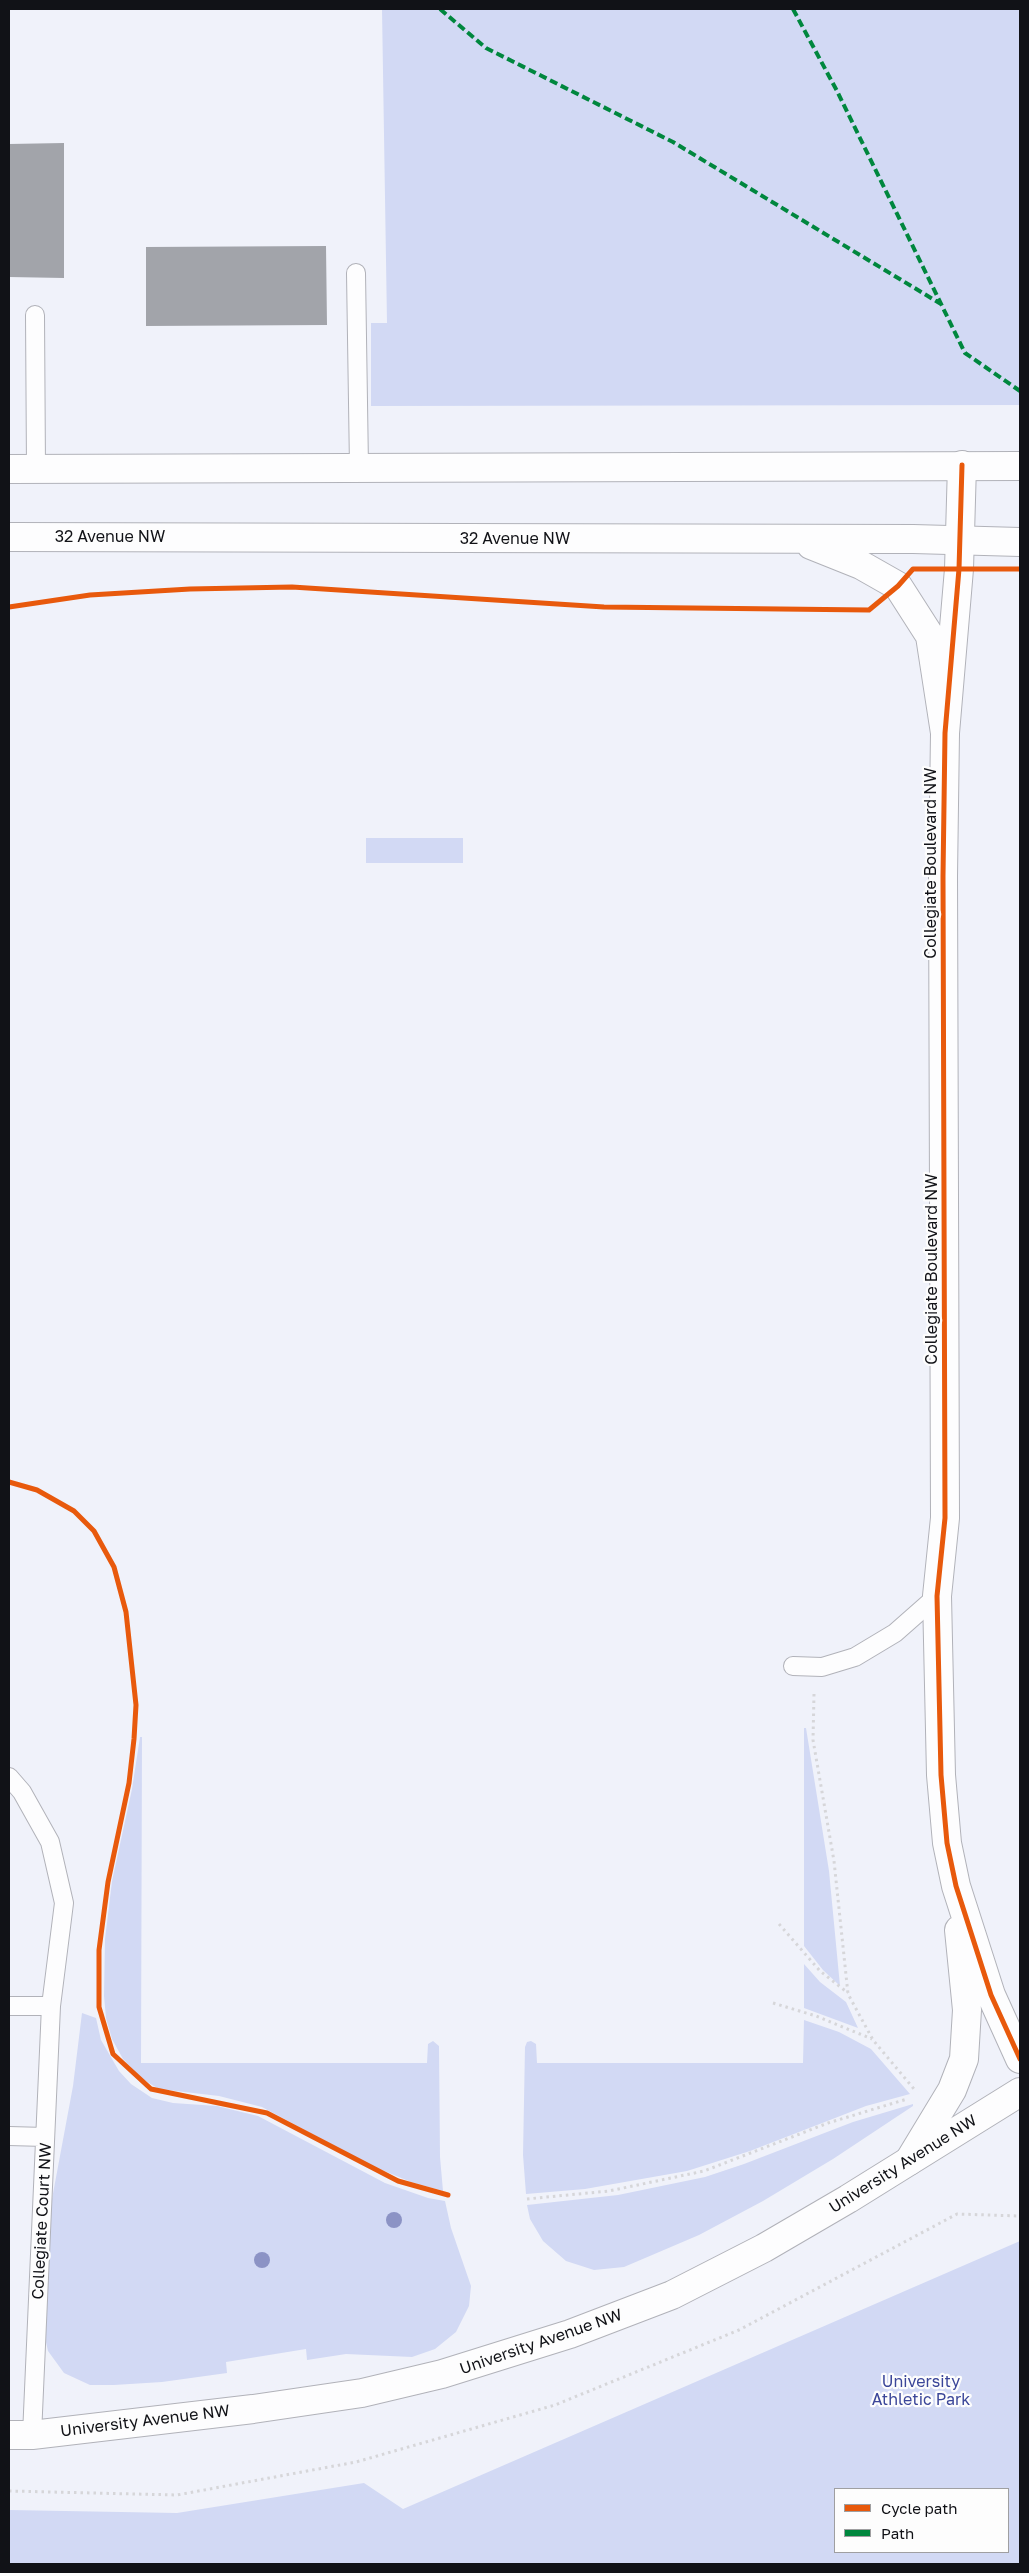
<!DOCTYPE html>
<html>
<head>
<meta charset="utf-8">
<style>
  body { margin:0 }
  #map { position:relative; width:1029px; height:2573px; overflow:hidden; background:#f0f2fa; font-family:"Golos Text",sans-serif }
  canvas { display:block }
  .frame { position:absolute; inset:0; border:10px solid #111217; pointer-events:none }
  .legend { position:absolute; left:834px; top:2488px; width:175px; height:65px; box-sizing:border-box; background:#fdfdfd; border:1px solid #9f9fa1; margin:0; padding:6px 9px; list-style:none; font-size:15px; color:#111217 }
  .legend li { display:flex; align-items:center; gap:10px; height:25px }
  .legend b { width:25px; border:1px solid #9f9fa1 }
</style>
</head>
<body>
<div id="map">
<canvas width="1029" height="2573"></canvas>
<div class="frame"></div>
<ul class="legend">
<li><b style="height:6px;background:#e8590c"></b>Cycle path</li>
<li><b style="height:6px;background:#00873e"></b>Path</li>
</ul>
</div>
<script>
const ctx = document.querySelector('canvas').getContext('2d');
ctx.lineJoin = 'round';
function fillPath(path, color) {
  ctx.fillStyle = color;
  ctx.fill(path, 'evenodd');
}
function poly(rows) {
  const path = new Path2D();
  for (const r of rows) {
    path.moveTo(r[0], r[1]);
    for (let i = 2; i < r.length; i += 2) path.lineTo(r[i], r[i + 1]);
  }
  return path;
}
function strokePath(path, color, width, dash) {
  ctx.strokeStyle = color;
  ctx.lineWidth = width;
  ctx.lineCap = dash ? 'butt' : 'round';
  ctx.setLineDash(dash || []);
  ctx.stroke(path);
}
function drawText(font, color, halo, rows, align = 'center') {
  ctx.font = font + ' "Golos Text",sans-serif';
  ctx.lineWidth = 4.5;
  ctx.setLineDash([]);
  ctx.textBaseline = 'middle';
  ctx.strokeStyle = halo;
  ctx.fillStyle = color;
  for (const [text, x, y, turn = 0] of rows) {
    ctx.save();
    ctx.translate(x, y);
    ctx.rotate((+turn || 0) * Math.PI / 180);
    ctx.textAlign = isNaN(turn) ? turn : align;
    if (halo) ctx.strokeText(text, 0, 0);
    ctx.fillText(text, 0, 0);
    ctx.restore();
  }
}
const green = poly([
  [382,9,1020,9,1020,405,371,406,371,323,387,323],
  [366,838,463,838,463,863,366,863],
  [804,1728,806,1728,829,1871,840,1986,823,1970,804,1946],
  [140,1737,142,1737,141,2063,427,2063,428,2044,433,2041,439,2046,440,2157,443,2191,411,2182,372,2166,262,2107,219,2096,159,2089,142,2079,123,2059,112,2039,106,2018,104,1996,105,1939,112,1881,132,1789],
  [804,1964,820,1982,846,2002,858,2028,804,2008],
  [82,2013,96,2018,101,2040,119,2071,131,2084,152,2098,173,2103,217,2106,258,2116,385,2183,428,2198,445,2201,451,2228,471,2286,469,2306,456,2332,435,2349,412,2357,346,2354,307,2360,306,2349,226,2362,227,2373,162,2382,114,2385,90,2385,64,2373,48,2351,43,2329,49,2215,73,2086],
  [804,2020,839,2032,871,2049,910,2094,866,2106,750,2151,687,2171,585,2189,526,2194,523,2155,525,2047,527,2042,531,2041,536,2044,537,2063,803,2063],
  [913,2104,913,2106,833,2159,763,2201,699,2235,624,2267,594,2270,566,2261,543,2241,530,2219,527,2205,618,2195,705,2177,744,2164,853,2122],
  [1020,2241,1020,2564,9,2564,9,2510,177,2513,364,2483,403,2509],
  [835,2489,1008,2489,1008,2552,835,2552]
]);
const building = poly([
  [64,143,64,278,9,277,9,144],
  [326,246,327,325,146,326,146,247]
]);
const path = poly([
  [814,1694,813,1740,834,1861,848,1994,873,2040,914,2089],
  [779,1924,820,1971,848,1993],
  [773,2003,816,2016,872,2039],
  [527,2199,609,2191,704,2171,828,2123,907,2099],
  [9,2491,177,2495,356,2462,555,2405,739,2330,957,2214,1020,2216]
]);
const service = poly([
  [356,273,359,467],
  [35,315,36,469],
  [793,1666,822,1667,855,1657,895,1633,937,1596],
  [9,1777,22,1792,50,1842,64,1903,51,2006,32,2435],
  [9,2006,51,2006],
  [9,2136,45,2137]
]);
const minor = poly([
  [9,2435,32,2435,253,2409,362,2393,442,2374,570,2334,672,2295,764,2248,848,2199,1020,2092]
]);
const tertiary = poly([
  [962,465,959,569,945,733,943,876,945,1518,937,1596,941,1775,947,1843,956,1886,991,1995,1020,2059],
  [909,2161,952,2090,964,2059,967,2010,959,1930]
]);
const secondary = poly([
  [9,469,1020,466],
  [9,537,913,539,1020,542],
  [811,545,861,565,898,586,930,636,945,733]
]);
const quiet = poly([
  [440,9,486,48,673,142,941,304],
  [793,9,837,91,965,353,1020,391]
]);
const cycleway = poly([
  [962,465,959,569,945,733,943,876,945,1518,937,1596,941,1775,947,1843,956,1886,991,1995,1020,2059],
  [9,607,90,595,190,589,292,587,604,607,869,610,898,586,913,569,1020,569],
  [9,1482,37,1490,74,1511,94,1531,114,1567,126,1612,136,1705,134,1739,129,1783,108,1882,99,1950,99,2007,113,2054,151,2089,267,2113,398,2181,448,2195]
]);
const trees = [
  [394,2220],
  [262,2260]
];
const streetNames = [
  ["32 Avenue NW",110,537],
  ["32 Avenue NW",515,539],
  ["Collegiate Boulevard NW",931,863,-90],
  ["Collegiate Boulevard NW",932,1269,-90],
  ["University Avenue NW",903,2164,-32],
  ["Collegiate Court NW",42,2221,-87],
  ["University Avenue NW",541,2342,-19],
  ["University Avenue NW",145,2421,-7]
];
const parkNames = [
  ["University",921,2382],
  ["Athletic Park",921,2400]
];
fillPath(green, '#d2d9f4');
fillPath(building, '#a2a4aa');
strokePath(service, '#b1b2b9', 20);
strokePath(minor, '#b1b2b9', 30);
strokePath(tertiary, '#b1b2b9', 30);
strokePath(secondary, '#b1b2b9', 30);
strokePath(path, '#d6d6d9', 3, [2.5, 4]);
strokePath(service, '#fdfdfe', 18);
strokePath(minor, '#fdfdfe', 28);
strokePath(tertiary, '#fdfdfe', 28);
strokePath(secondary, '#fdfdfe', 28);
strokePath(quiet, '#00873e', 4, [8, 4]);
strokePath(cycleway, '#e8590c', 5);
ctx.fillStyle = '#8c93c5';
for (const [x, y] of trees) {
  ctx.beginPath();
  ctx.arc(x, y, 8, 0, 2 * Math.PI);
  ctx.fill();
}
drawText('16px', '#111217', '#fdfdfd', streetNames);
drawText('16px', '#3b4699', '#fdfdfd', parkNames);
</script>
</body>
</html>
